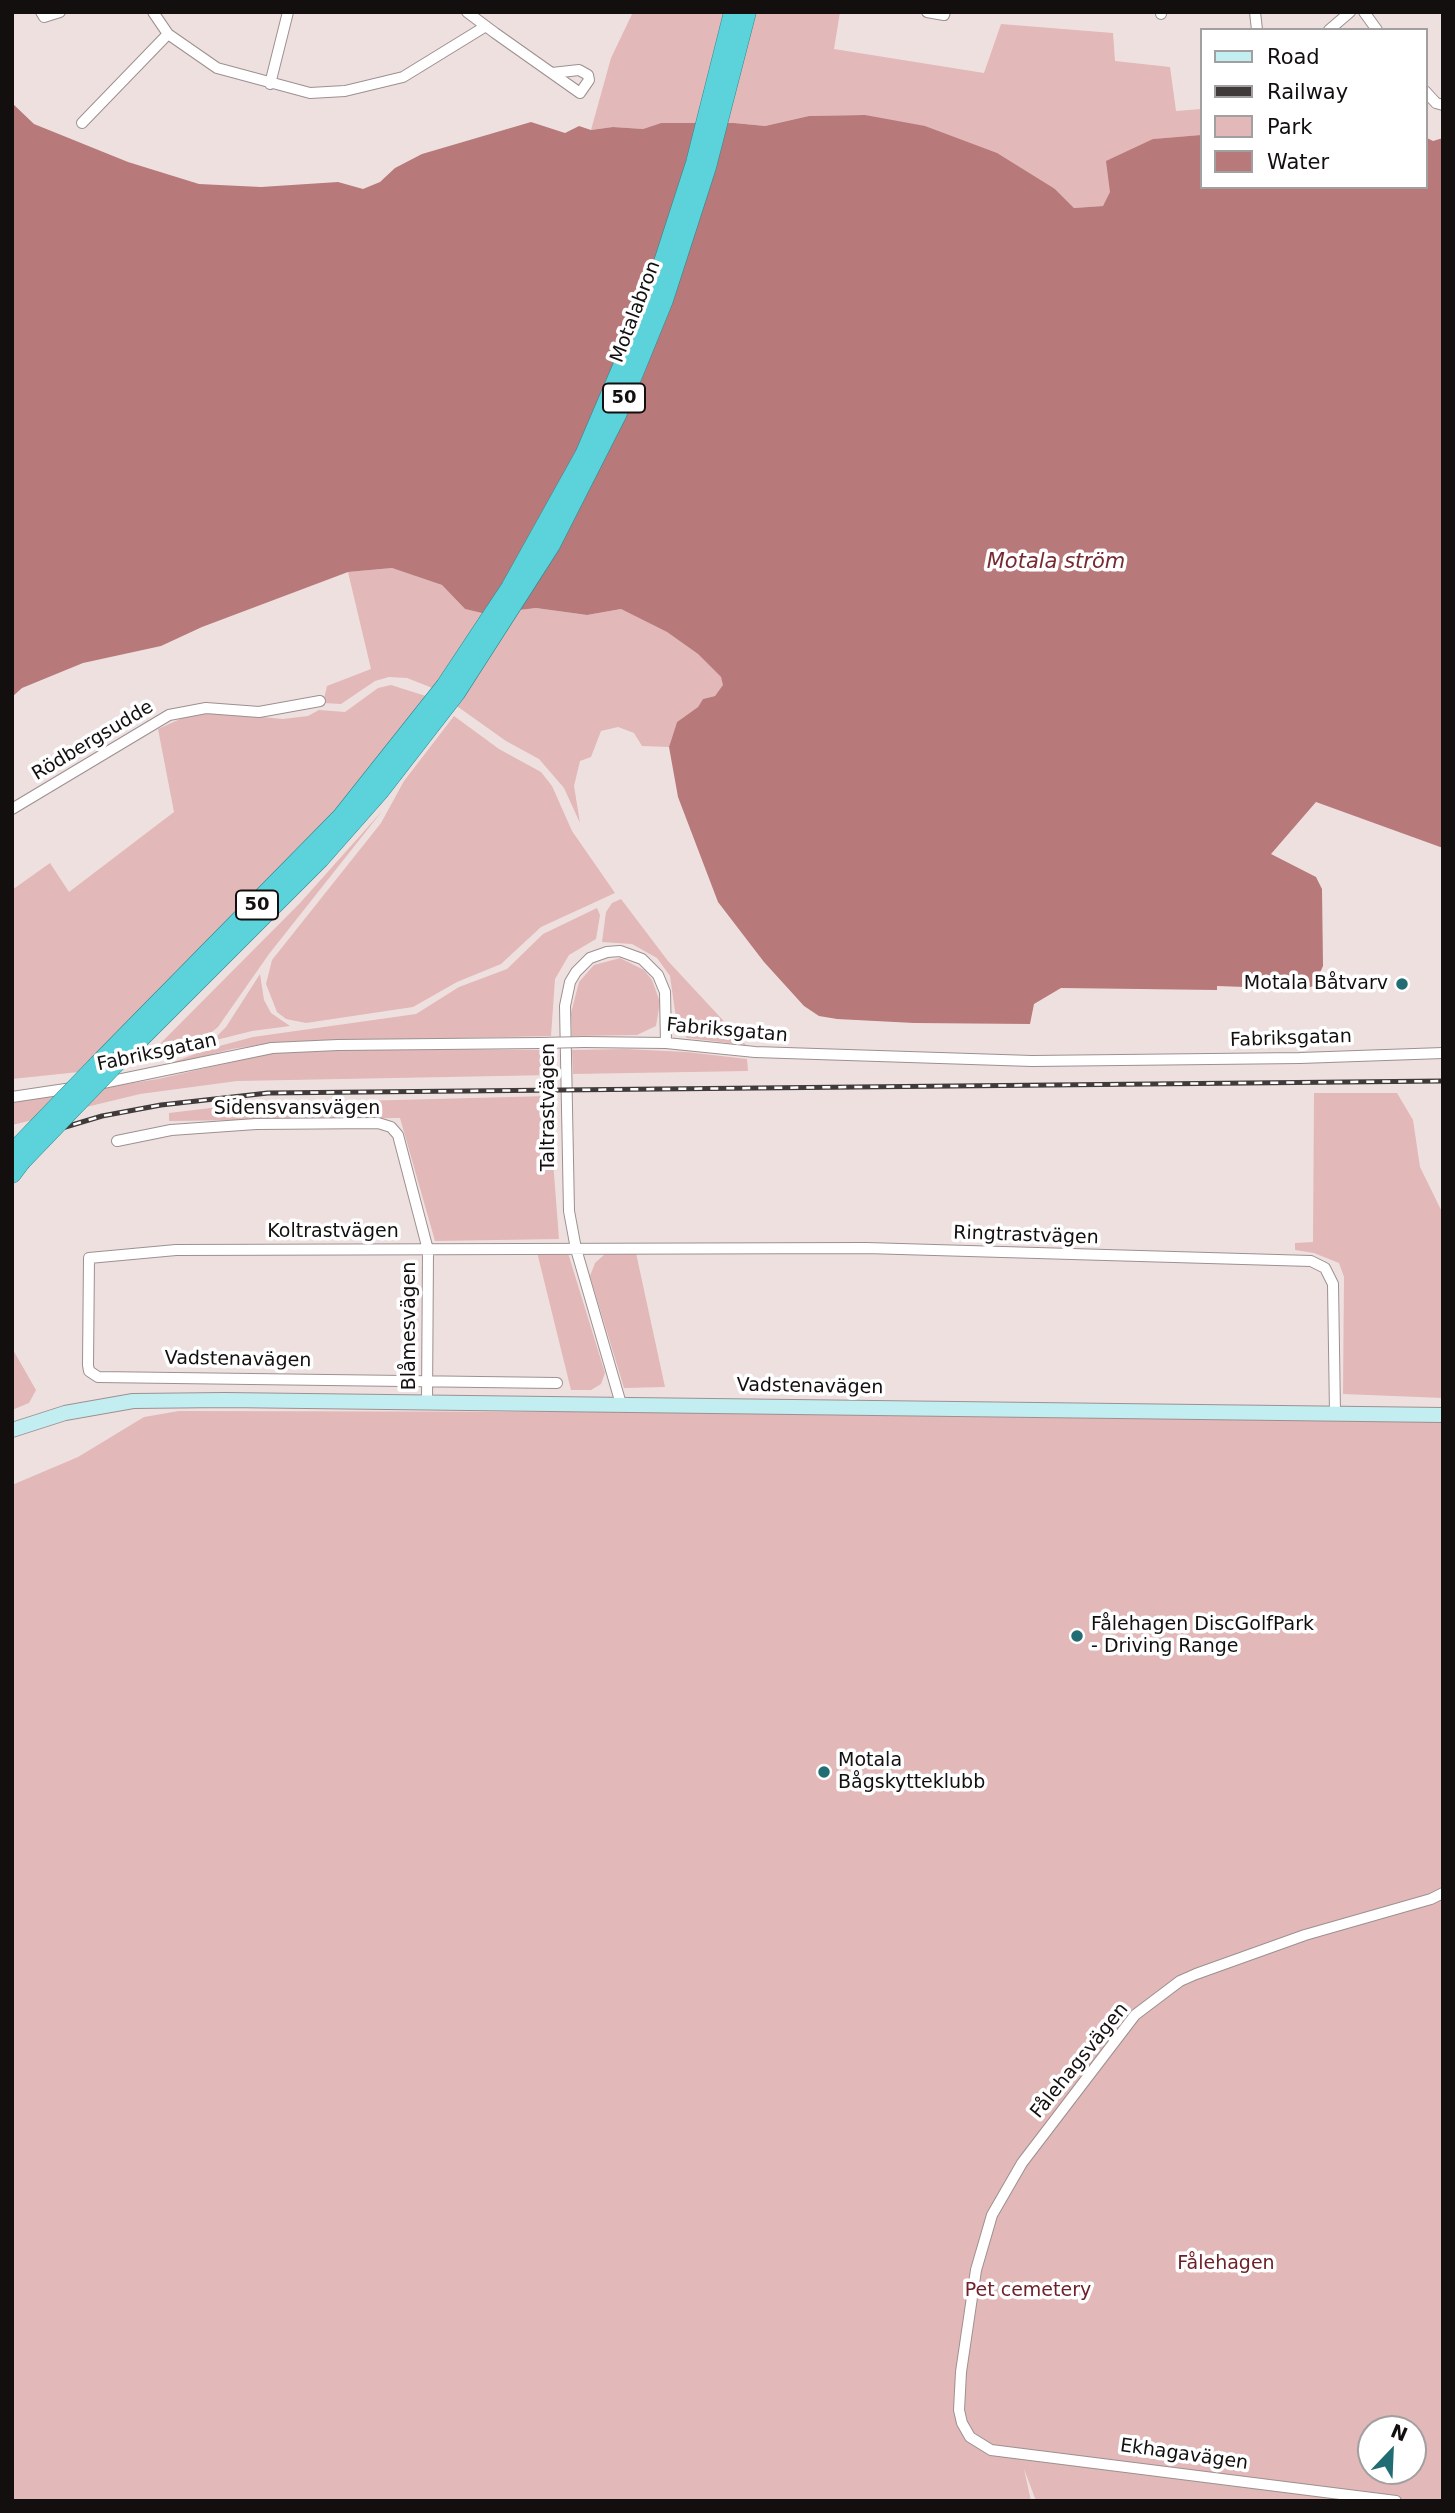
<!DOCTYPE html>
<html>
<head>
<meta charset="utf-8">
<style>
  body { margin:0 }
  #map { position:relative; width:1455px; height:2513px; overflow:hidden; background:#efe0e0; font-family:"DejaVu Sans",sans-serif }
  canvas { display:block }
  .frame { position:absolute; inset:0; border:14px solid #130f0f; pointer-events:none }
  .legend { position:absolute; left:1200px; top:28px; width:228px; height:161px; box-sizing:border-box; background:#fff; border:2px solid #a19f9f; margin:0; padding:9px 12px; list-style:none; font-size:21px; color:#130f0f }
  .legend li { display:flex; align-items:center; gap:14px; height:35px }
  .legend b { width:35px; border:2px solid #a19f9f }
  .north { position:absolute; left:1357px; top:2415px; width:70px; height:70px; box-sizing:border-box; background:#fff; border:2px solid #a19f9f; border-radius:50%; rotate:23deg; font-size:19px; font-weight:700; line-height:28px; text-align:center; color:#130f0f }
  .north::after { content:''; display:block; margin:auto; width:24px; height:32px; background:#226d73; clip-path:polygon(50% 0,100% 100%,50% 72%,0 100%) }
</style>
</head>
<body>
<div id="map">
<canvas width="1455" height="2513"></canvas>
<div class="frame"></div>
<ul class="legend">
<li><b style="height:9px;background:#c2eef1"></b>Road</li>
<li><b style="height:9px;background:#403a3a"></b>Railway</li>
<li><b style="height:19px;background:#e2b8b8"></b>Park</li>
<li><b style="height:19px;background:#b7797a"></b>Water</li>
</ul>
<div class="north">N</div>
</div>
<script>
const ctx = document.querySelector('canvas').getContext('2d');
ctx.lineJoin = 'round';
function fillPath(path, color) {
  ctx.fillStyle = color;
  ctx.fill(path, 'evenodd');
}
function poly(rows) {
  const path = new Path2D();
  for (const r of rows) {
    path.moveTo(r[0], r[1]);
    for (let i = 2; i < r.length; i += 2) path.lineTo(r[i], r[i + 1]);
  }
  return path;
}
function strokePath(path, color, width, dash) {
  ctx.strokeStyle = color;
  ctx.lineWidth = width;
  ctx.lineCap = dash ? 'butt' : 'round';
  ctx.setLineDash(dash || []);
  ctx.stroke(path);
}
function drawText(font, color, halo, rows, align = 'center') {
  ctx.font = font + ' "DejaVu Sans",sans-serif';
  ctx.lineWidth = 7;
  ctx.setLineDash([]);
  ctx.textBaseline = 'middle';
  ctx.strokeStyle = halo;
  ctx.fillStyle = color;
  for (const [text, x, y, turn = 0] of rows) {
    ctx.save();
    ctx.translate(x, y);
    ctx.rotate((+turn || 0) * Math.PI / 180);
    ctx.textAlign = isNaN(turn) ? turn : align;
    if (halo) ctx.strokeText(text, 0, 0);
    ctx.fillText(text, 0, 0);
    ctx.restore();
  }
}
const green = poly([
  [633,12,840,12,834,49,984,73,1001,24,1113,33,1115,61,1170,67,1176,111,1201,109,1201,135,1153,139,1103,206,1074,208,1055,189,865,115,809,116,765,126,734,123,661,123,643,129,613,127,591,130,611,58],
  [392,568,442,585,465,609,486,614,536,608,587,615,621,609,667,632,698,654,721,677,724,685,715,696,703,699,698,707,677,722,669,747,642,746,634,733,618,727,601,731,591,757,580,761,574,786,580,823,564,788,539,759,506,741,430,687,407,678,389,677,375,681,341,704,323,703,327,686,371,669,348,572],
  [391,685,429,697,342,805,79,1072,12,1079,12,890,50,863,69,892,174,812,158,729,198,711,283,719,308,716,319,710,345,712,378,688],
  [454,716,499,749,541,772,552,786,572,831,615,893,541,927,501,964,457,982,413,1007,306,1023,286,1019,277,1012,266,984,272,960,381,823,404,781],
  [383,810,269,954,218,1027,189,1050,142,1062,300,903],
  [621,899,668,961,746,1045,687,1038,677,1025,670,976,657,958,632,944,602,942,606,912,612,903],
  [597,908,600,915,596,939,569,955,555,979,551,1036,278,1042,232,1049,158,1068,208,1049,253,1037,416,1014,459,987,507,969,543,934],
  [620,958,644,970,652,980,660,1002,656,1026,637,1035,572,1036,571,1013,579,982,594,965],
  [260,974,264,1000,271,1013,290,1026,252,1031,212,1041,226,1027],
  [387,1049,551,1050,552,1075,237,1081,140,1094,12,1125,12,1102,158,1079,272,1053],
  [626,1049,687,1052,747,1059,748,1071,573,1074,572,1050],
  [1314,1093,1397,1093,1413,1120,1420,1167,1443,1214,1443,1398,1343,1394,1344,1277,1339,1263,1314,1253,1295,1250,1295,1243,1313,1242],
  [548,1096,559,1239,435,1241,400,1118,169,1121,169,1113,244,1104],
  [537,1252,568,1253,605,1373,601,1384,591,1390,571,1390],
  [636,1253,665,1387,624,1388,590,1276,595,1263,605,1254],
  [12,1348,36,1390,29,1403,12,1410],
  [179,1411,622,1412,1443,1421,1443,2501,1036,2501,1024,2469,1031,2501,12,2501,12,1485,78,1457,144,1417],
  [1371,2429,1413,2429,1413,2471,1371,2471]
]);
const water = poly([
  [12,103,34,124,128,162,199,184,261,187,338,182,363,189,380,182,395,168,422,154,531,122,565,133,579,126,591,130,613,127,643,129,661,123,734,123,765,126,809,116,865,115,925,126,997,153,1055,189,1074,208,1103,206,1110,192,1106,161,1153,139,1201,135,1201,187,1425,187,1425,137,1433,141,1443,138,1443,848,1316,802,1271,854,1316,877,1322,889,1323,966,1314,986,1302,989,1217,986,1217,990,1061,988,1034,1004,1030,1024,914,1023,837,1019,819,1016,804,1006,764,962,718,902,678,797,669,747,677,722,698,707,703,699,715,696,723,685,721,677,698,654,667,632,621,609,587,615,536,608,486,614,465,609,442,585,392,568,348,572,202,627,161,646,83,663,22,688,12,697]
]);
const minor = poly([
  [41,12,44,17,60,12],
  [153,12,168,34,217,68,310,93,345,91,403,77,486,26],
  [467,12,495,33,580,93,589,80,588,75,579,70,552,73],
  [927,12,944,15,945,12],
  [1161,12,1161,14],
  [1255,12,1257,30],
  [1364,12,1377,30],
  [1329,30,1350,12],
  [270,84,288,12],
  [1425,91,1436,103,1443,105],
  [82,123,168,34],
  [12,809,169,715,206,708,259,712,320,701],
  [584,1042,666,1043,755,1052,1032,1061,1300,1058,1443,1053],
  [98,1084,272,1048,338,1045,540,1043],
  [12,1097,72,1088],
  [117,1141,171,1130,256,1124,378,1123,391,1127,398,1135,428,1250,427,1402],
  [557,1383,98,1377,89,1371,88,1365,89,1258,176,1250,866,1248,1311,1261,1325,1268,1333,1284,1335,1413],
  [621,1404,576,1249,569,1211,565,1006,570,982,576,972,590,958,607,952,620,951,642,959,658,975,665,992,666,1043],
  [1396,2501,991,2450,970,2437,962,2423,959,2410,961,2372,976,2270,992,2215,1022,2163,1135,2015,1180,1981,1196,1974,1305,1935,1431,1899,1443,1893]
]);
const secondary = poly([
  [12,1430,65,1413,133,1401,225,1400,1443,1415]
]);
const trunk = poly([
  [123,1056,320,859,380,791,456,693,551,545,617,415,664,300,707,167,747,12],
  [97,1065,341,817,445,686,510,588,584,455,652,296,695,163,733,12],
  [12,1174,21,1162]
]);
const rail = poly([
  [12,1143,102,1116,161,1105,268,1093,1443,1081]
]);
const minorBridge = poly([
  [540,1043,584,1042]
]);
const trunkBridge = poly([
  [12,1153,97,1065],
  [21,1162,123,1056]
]);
const markers = [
  [1402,984,7,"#226d73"],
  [1077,1636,7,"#226d73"],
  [824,1772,7,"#226d73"]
];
const shields = [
  [624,398,42],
  [257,905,42]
];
const shieldNames = [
  ["50",624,398],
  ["50",257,905]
];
const streetNames = [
  ["Motalabron",636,312,-69],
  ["Rödbergsudde",93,741,-31],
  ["Fabriksgatan",727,1031,5],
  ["Fabriksgatan",1291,1039,-2],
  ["Fabriksgatan",157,1053,-12],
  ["Taltrastvägen",549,1107,-90],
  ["Sidensvansvägen",297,1109],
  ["Koltrastvägen",333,1232],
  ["Ringtrastvägen",1026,1236,2],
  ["Blåmesvägen",410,1326,-90],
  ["Vadstenavägen",238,1360,1],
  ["Vadstenavägen",810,1387,1],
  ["Fålehagsvägen",1080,2061,-51],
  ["Ekhagavägen",1184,2455,8]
];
const poiNames = [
  ["Motala Båtvarv",1388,984,"right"],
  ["Fålehagen DiscGolfPark",1091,1625],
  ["- Driving Range",1091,1647],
  ["Motala",838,1761],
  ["Bågskytteklubb",838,1783]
];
const parkNames = [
  ["Fålehagen",1226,2264],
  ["Pet cemetery",1028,2291]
];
const waterNames = [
  ["Motala ström",1056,563]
];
fillPath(green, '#e2b8b8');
fillPath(water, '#b7797a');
strokePath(minor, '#9d9090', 12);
strokePath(secondary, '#9d9090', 16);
strokePath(trunk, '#28878d', 19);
strokePath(minor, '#fff', 10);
strokePath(secondary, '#c2eef1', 14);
strokePath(trunk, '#5cd2da', 18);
strokePath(rail, '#403a3a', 5);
strokePath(rail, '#fff', 2.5, [8]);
strokePath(minorBridge, '#9d9090', 12, []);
strokePath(trunkBridge, '#28878d', 19, []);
strokePath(minorBridge, '#fff', 10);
strokePath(trunkBridge, '#5cd2da', 18);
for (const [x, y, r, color] of markers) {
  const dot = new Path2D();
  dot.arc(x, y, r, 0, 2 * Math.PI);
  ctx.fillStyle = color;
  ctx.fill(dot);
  strokePath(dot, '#fff', 2.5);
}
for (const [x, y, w] of shields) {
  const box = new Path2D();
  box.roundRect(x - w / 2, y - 14.5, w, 29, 5);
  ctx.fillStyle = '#fff';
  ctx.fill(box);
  strokePath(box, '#130f0f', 2);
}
drawText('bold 18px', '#130f0f', null, shieldNames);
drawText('19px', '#130f0f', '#fff', streetNames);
drawText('19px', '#130f0f', '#fff', poiNames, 'left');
drawText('19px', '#6e2129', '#fff', parkNames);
drawText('italic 21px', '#782a31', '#fff', waterNames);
</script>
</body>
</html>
